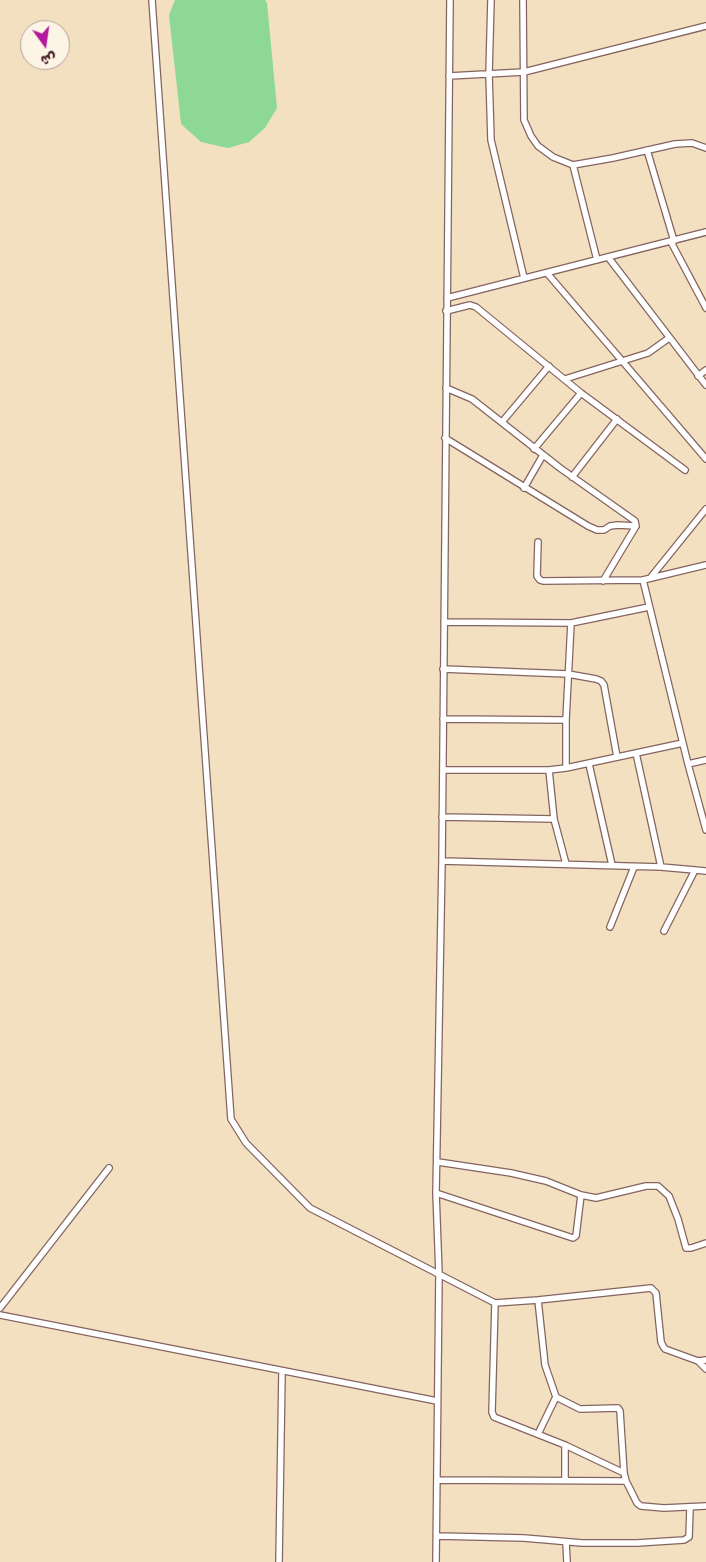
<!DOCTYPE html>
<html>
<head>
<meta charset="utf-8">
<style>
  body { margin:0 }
  #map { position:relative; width:706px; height:1562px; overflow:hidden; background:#f2e0c1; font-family:Mynerve,"Playpen Sans Arabic",sans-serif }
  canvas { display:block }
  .north { position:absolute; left:20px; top:20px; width:50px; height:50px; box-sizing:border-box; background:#fcf5e5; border:1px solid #b59f9b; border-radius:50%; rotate:166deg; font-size:14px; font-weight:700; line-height:20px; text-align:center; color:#4a1f2b }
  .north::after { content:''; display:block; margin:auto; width:18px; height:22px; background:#b5179e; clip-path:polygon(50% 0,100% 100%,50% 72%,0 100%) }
</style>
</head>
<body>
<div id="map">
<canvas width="706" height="1562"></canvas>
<div class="north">ش</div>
</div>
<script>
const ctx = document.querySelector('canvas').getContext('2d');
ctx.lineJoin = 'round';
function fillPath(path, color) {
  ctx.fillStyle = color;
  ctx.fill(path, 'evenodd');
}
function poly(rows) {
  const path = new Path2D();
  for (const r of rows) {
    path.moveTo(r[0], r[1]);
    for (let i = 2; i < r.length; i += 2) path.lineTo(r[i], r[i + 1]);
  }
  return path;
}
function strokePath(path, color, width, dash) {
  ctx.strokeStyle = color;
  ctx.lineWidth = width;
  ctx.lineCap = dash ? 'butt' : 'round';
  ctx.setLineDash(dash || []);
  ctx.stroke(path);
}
const green = poly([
  [175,0,265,0,267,3,277,108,265,128,249,142,228,148,201,142,181,124,169,15]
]);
const minor = poly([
  [152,0,231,1119,246,1143,310,1208,495,1303,538,1300,651,1288,656,1293,661,1342,663,1346,665,1349,698,1361,706,1360],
  [491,0,489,74,491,140,524,278],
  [523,0,524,120,531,136,538,146,553,157,573,165,613,158,675,144,692,143,706,148],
  [449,76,524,72,706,26],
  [647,150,674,241],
  [573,165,597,260],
  [671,242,706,308],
  [608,257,706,385],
  [547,273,706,459],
  [447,298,706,232],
  [446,311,470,305,476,307,581,393,685,470],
  [698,376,706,370],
  [565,379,648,353,669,338],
  [446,388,472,399,560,468,635,521,636,526],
  [502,422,549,366],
  [445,438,588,526,597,530,604,530,610,526,618,525,636,526,603,581],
  [534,449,581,393],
  [572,477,617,419],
  [524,488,543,455],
  [538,542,537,576,540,580,543,581,643,580,706,565],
  [651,577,706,509],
  [643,580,688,764,706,830],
  [444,622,571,623,649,607],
  [443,669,568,674,596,679,601,681,604,685,617,757],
  [443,719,566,720],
  [636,753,661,867],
  [589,764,612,865],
  [688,764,706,760],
  [566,768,566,720,571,623],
  [443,770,549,770,566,768,683,743],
  [549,770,554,819,566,864],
  [442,817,554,819],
  [442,861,661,867,706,871],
  [610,927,634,867],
  [664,931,695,870],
  [438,1162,511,1173,546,1181,581,1195,596,1198,646,1186,658,1186,669,1196,678,1219,686,1248,691,1248,706,1243],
  [436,1193,573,1238,576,1236,581,1195],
  [538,1300,545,1365,556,1397,580,1409,618,1408,620,1411,624,1473],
  [0,1308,109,1168],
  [0,1315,437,1401],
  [698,1361,706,1369],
  [538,1434,556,1397],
  [437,1480,626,1481,624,1473,565,1445,494,1417,492,1412,495,1303],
  [565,1480,565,1445],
  [626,1481,637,1503,641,1506,664,1508,706,1506],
  [437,1536,524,1538,582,1543,637,1543,684,1540,689,1537,690,1508],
  [566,1542,567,1562],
  [279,1562,282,1372],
  [436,1562,439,1274,436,1193,442,861,450,0]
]);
fillPath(green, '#8dd894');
strokePath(minor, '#856360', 8);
strokePath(minor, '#fff', 5.5);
</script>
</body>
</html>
